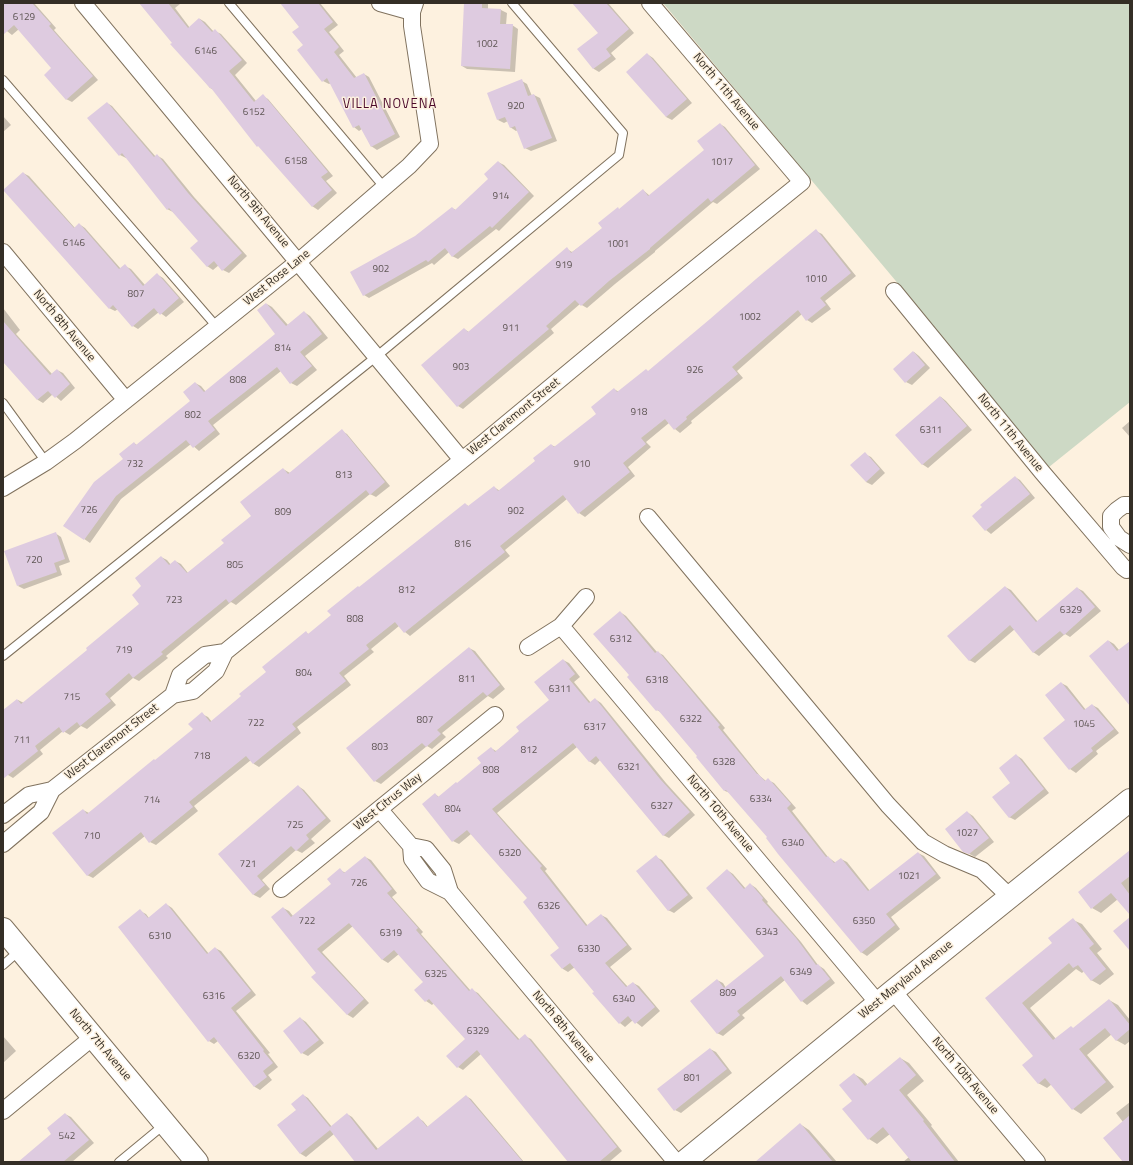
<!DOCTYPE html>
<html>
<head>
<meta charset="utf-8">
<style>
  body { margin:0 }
  #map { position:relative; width:1133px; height:1165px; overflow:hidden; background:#fdf1df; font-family:"Titillium Web",sans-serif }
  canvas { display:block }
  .frame { position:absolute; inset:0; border:4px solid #342e26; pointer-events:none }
</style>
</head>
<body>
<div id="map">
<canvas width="1133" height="1165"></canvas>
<div class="frame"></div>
</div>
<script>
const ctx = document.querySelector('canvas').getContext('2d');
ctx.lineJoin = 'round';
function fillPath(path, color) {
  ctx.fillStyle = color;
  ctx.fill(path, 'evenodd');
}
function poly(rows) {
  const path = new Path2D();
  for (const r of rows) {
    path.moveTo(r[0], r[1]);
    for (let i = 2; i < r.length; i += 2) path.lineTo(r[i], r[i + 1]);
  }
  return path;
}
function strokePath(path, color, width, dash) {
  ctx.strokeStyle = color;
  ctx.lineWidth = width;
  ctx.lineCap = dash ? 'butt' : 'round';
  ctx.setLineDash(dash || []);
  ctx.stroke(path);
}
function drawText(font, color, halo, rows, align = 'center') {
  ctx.font = font + ' "Titillium Web",sans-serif';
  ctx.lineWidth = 3;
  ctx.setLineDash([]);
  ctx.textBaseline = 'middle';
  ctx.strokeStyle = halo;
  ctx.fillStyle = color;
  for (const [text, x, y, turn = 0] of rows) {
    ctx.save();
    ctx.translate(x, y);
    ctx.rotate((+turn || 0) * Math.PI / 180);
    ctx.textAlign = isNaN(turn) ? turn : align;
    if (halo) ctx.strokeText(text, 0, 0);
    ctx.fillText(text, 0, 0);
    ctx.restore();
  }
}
const green = poly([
  [663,3,1130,3,1130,402,1049,467,926,317]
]);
const shadow = poly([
  [3,3,34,3,56,28,54,30,98,80,72,102,66,99,53,69,19,29,12,35,3,28],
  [140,3,180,3,180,4,175,8,190,28,200,19,205,22,214,32,215,31,221,34,247,63,235,75,256,101,263,96,268,99,333,176,326,181,337,193,318,210,312,206,214,90,210,88],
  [281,3,320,3,338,25,329,32,344,51,339,55,357,78,364,74,369,77,400,137,377,150,371,146,362,129,359,131,354,127,331,83,329,84,323,81,305,46,300,27],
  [465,3,485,3,488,4,488,10,501,10,507,13,506,25,512,25,518,29,515,72,467,69,462,66],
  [582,3,608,3,634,33,611,53,616,59,599,72,594,69,578,49,599,33],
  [647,54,653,58,692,103,672,120,666,117],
  [522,81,527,84,532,96,534,95,540,98,557,141,531,151,525,148,518,130,516,131,510,127,508,121,504,123,498,120],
  [107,103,112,106,156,157,158,156,163,159,194,197,247,256,229,273,223,270,219,265,213,270,207,266,200,241,173,212,167,209,127,157,126,158,120,155],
  [3,116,11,125,3,132],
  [720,124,725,127,760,169,717,204,713,202,655,251,655,252,615,284,587,308,580,304,551,329,554,333,463,409,458,406,464,329,469,332,567,249,572,252,604,229,620,210,643,190,650,196,705,150],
  [498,162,504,165,534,196,499,231,496,229,458,259,452,256,449,252,434,265,432,263,369,298,364,295,416,236,452,208,456,210,490,179],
  [23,173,29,176,75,228,79,224,85,228,121,269,125,266,131,269,145,285,158,275,163,278,184,302,166,317,159,312,138,329,133,326,118,309,115,311,109,308],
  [816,231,822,234,856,276,825,301,831,309,812,323,807,320,802,314,737,371,743,378,691,421,692,423,680,433,675,429,669,423,646,442,651,447,628,467,635,476,585,517,579,513,567,499,505,550,510,556,410,636,405,632,399,626,371,649,374,652,344,676,351,685,297,727,301,733,259,767,254,764,251,760,194,806,198,811,156,845,150,842,145,836,93,878,87,875,83,810,89,813,155,761,194,729,202,714,208,717,212,722,243,696,306,633,309,634,332,616,360,588,465,504,470,507,494,487,500,491,537,461,551,445,556,447,598,414,614,389,619,392,649,372],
  [267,304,272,307,288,325,304,312,310,316,328,338,305,356,317,370,297,386,291,383,281,371,213,425,220,434,199,451,191,444,121,499,90,543,64,525,124,459,134,443,137,445,192,401,195,383,201,386,206,392,277,334],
  [3,308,20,330,16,334,52,374,57,370,63,373,75,388,61,401,53,394,43,403,38,400,3,359],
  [914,352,919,356,930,368,912,385,906,382],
  [941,397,946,401,972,430,928,468,922,464],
  [1130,421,1130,437,1122,428],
  [342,431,347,434,390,486,376,497,370,494,236,605,231,602,166,656,168,658,139,681,133,678,110,698,116,705,87,729,81,726,70,735,63,731,40,750,43,754,13,778,8,775,3,769,3,712,18,700,24,703,89,650,141,604,143,587,161,557,167,560,171,565,175,561,181,564,188,573,225,543,252,516,283,469,290,473],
  [865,454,871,457,885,473,872,485,866,482],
  [1015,477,1020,480,1035,498,991,534,986,530],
  [55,533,61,537,70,562,59,566,62,575,24,589,18,586],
  [1005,587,1011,590,1038,622,1077,588,1083,591,1101,611,1070,637,1065,634,1039,656,1033,652,1015,629,975,663,969,660],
  [620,612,626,616,657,652,663,655,692,689,725,728,723,730,760,776,766,781,768,780,774,783,796,808,792,811,828,857,836,863,841,859,847,862,870,891,918,853,924,856,941,878,891,917,900,929,867,956,861,952,768,837,730,793,725,791,697,757,698,756,662,713,657,710,630,675],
  [1109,641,1114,644,1119,650,1130,649,1130,704],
  [469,648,475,651,505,689,493,699,488,696,442,733,446,737,432,749,427,746,381,784,375,781,348,748],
  [563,660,569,663,580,677,574,682,591,703,595,699,601,703,666,783,695,815,669,838,663,835,600,760,595,765,589,761,577,747,497,813,547,869,545,871,588,926,601,915,607,918,632,949,610,967,628,987,633,983,639,986,660,1011,642,1027,633,1020,625,1027,620,1023,575,967,568,972,563,969,552,955,560,948,529,899,471,834,459,844,453,841,435,794,439,797,458,784,482,763,491,748,496,751,521,732,550,700],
  [1061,683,1067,686,1086,710,1092,705,1098,708,1119,733,1096,751,1098,754,1076,773,1070,769,1044,738,1066,720],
  [1016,755,1022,759,1049,793,1015,820,1009,817],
  [298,786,304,790,331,821,311,839,315,843,302,853,296,850,262,880,270,889,260,898,254,895,219,854],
  [967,812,973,816,994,842,975,857,964,851],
  [1130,851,1130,913,1118,899,1101,913,1092,908],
  [365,857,371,860,397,893,392,897,423,932,421,934,471,991,472,990,478,993,520,1040,525,1036,531,1039,622,1151,609,1162,569,1162,481,1054,463,1070,458,1067,466,1039,434,1003,432,1005,426,1001,416,990,424,982,399,954,388,963,383,960,353,926,322,952,369,1003,353,1018,348,1015,313,977,317,973,283,908,289,911,293,916,332,885,340,870,346,873],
  [656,857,662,860,693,898,674,913,668,910],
  [727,870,733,874,746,889,750,884,756,888,768,902,767,903,801,942,818,965,824,969,835,983,807,1005,802,1001,785,980,742,1015,745,1018,723,1036,717,1033,717,980,723,983,726,988,765,957],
  [166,904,172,908,209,954,215,948,221,951,256,995,236,1011,270,1053,268,1054,278,1067,268,1075,272,1080,260,1090,255,1087,218,1041,214,1044,209,1041,140,911,146,914,149,918],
  [1073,920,1082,924,1102,949,1097,953,1114,974,1100,985,1091,980,1084,971,1082,973,1076,969,1030,1008,1056,1039,1071,1027,1074,1029,1109,1000,1118,1005,1130,1020,1130,1041,1125,1045,1116,1040,1112,1034,1087,1055,1114,1087,1081,1114,1073,1109,1052,1084,1047,1088,1038,1083,1035,1056,986,998,1054,943],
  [300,1018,306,1022,324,1043,308,1056,302,1053],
  [3,1036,16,1051,3,1063],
  [710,1049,716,1052,732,1073,681,1113,675,1110],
  [900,1058,909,1063,924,1081,907,1095,932,1125,931,1126,959,1162,903,1162,909,1157,890,1134,877,1144,869,1139,854,1101,854,1074,863,1079,868,1085],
  [303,1095,308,1098,332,1127,347,1114,352,1117,378,1149,418,1118,423,1121,428,1127,466,1096,471,1099,524,1162,356,1162,334,1134,306,1157,301,1154,278,1125,297,1110],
  [1130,1102,1130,1162,1124,1162,1123,1122,1116,1113],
  [65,1114,71,1117,94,1143,72,1162,34,1162],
  [800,1124,809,1130,837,1162,756,1162]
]);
const building = poly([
  [3,3,32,3,51,24,49,26,93,76,66,100,44,75,51,68,14,25,3,35],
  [139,3,168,3,188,28,199,18,212,32,215,29,242,60,229,71,254,102,263,94,328,172,321,177,332,190,312,207,258,146,257,147,211,88,210,88,170,44,172,43],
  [280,3,318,3,333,22,324,29,339,47,334,52,354,78,364,73,395,134,371,147,359,125,353,128,327,78,322,82,297,50,303,45,292,32,299,27],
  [464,3,482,3,482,8,501,9,500,24,513,24,510,69,461,66],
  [572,3,606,3,629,29,606,49,611,56,593,69,577,49,598,33],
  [647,53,687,99,666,117,626,72],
  [522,79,528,96,534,94,552,138,524,149,515,126,510,128,505,117,497,120,487,93],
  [107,102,154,157,157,154,188,193,242,253,222,271,214,261,207,267,190,248,198,241,169,208,167,210,122,153,119,156,87,118],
  [720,123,755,165,711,202,708,198,650,248,650,249,609,281,581,306,575,300,546,326,549,329,457,407,421,365,464,328,468,332,567,247,571,253,602,228,598,223,618,207,619,209,643,189,648,196,704,150,697,141],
  [498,161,529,192,492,228,490,226,452,257,445,248,428,262,426,260,363,296,350,272,415,236,452,207,455,210,488,179,484,174],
  [23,172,74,228,79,223,119,269,125,264,143,286,157,273,179,298,160,315,154,308,132,327,113,305,109,309,3,190],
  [816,229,851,273,820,298,826,305,806,321,798,310,732,367,738,374,686,417,687,419,674,430,665,419,641,438,646,444,623,463,630,472,578,514,563,495,500,546,505,552,404,633,395,622,366,645,369,649,339,673,346,681,292,724,296,729,253,764,246,756,189,802,193,807,149,843,141,832,87,876,52,833,83,809,87,814,154,759,155,760,193,729,188,724,202,712,210,722,241,696,239,694,266,672,262,667,306,631,308,634,331,615,327,611,358,586,359,587,465,503,468,506,494,486,498,491,535,461,533,458,551,444,554,447,596,414,591,407,614,388,617,392,646,369,648,371,710,319,756,279],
  [266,303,286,326,304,311,322,334,300,352,312,366,290,384,277,367,208,421,215,430,193,448,186,440,116,496,84,540,63,526,94,482,123,459,119,454,134,442,136,445,190,401,183,392,195,382,204,392,275,334,257,310],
  [3,321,50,375,57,369,70,384,55,398,48,391,37,400,3,362],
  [913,351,925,365,905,383,893,369],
  [940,396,967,426,922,465,895,435],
  [342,429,385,482,370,495,366,490,229,603,226,599,161,652,163,654,133,678,129,673,105,694,111,701,80,726,77,722,63,733,59,727,35,746,38,751,3,779,3,710,17,699,21,704,87,650,86,648,139,604,132,595,141,586,135,578,161,556,169,565,175,560,187,573,224,543,221,540,251,516,240,502,283,468,288,474],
  [865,452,880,469,866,482,850,465],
  [1015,476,1030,494,985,531,972,516,982,507,980,505],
  [56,532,65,559,54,563,57,572,17,586,4,551],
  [1005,586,1036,622,1077,587,1095,607,1064,635,1060,631,1033,653,1010,625,969,661,947,636],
  [620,611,655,653,658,651,686,684,720,725,718,727,757,774,758,774,765,781,768,778,791,804,787,808,826,857,828,856,834,863,841,858,868,891,918,852,936,874,886,914,895,925,861,953,778,854,766,838,767,837,726,790,724,791,696,757,697,756,658,710,656,711,627,677,629,675,593,634],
  [1108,640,1117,651,1130,641,1130,706,1089,656],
  [469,647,500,685,487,696,483,692,437,730,441,734,426,747,422,743,374,782,346,748],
  [563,659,575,674,569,679,589,703,595,698,660,779,690,812,663,836,596,756,589,762,573,743,492,809,542,866,540,868,586,926,601,914,627,945,605,963,626,987,633,982,655,1007,635,1024,628,1016,619,1024,592,993,594,992,570,963,562,969,550,955,559,948,523,902,527,898,467,830,452,842,422,804,435,793,438,797,456,782,457,783,481,763,477,758,491,747,495,752,519,731,516,727,549,700,534,682],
  [1061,682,1084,710,1092,704,1114,729,1091,748,1093,751,1069,770,1043,738,1065,720,1045,695],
  [1016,754,1044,789,1009,818,992,797,1010,783,999,768],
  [298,785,326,818,306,835,309,839,296,851,291,846,257,876,265,885,253,895,218,854],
  [967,811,989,838,969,854,963,852,945,829],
  [1130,850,1130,876,1121,883,1130,895,1130,915,1111,893,1091,909,1078,892],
  [656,855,688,895,668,911,636,871],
  [365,856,392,889,387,893,418,928,416,930,469,991,472,988,518,1040,525,1034,617,1147,599,1162,568,1162,477,1050,457,1068,446,1056,465,1039,429,999,425,1002,414,990,423,982,394,950,382,960,349,923,317,949,364,999,347,1015,311,977,316,973,271,917,283,907,291,917,331,884,327,879,340,868,344,873],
  [727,869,744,889,750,883,763,898,762,900,796,938,816,965,818,964,830,979,801,1002,781,976,737,1011,740,1015,717,1034,690,1001,717,979,724,988,764,956,706,888],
  [166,903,207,954,215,947,251,991,231,1008,264,1050,263,1051,273,1063,263,1071,267,1077,254,1087,214,1037,208,1042,118,927,140,909,148,918],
  [1130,917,1130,951,1113,931],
  [1073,918,1094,944,1089,948,1106,969,1091,981,1078,965,1073,968,1069,963,1022,1003,1053,1040,1071,1026,1073,1028,1109,999,1130,1025,1130,1029,1116,1041,1105,1028,1079,1049,1106,1082,1072,1110,1045,1078,1038,1084,1022,1065,1033,1056,985,998,1052,943,1048,938],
  [300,1017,319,1040,301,1054,283,1031],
  [710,1048,727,1069,674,1111,657,1089],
  [900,1057,916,1075,899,1090,924,1120,923,1121,955,1162,912,1162,883,1127,868,1140,842,1109,852,1101,839,1085,854,1073,865,1086],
  [303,1094,330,1127,347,1113,376,1150,418,1116,427,1127,466,1095,523,1162,355,1162,330,1130,300,1154,277,1125,296,1110,291,1104],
  [65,1113,89,1140,63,1162,18,1162,51,1134,47,1128],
  [1130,1115,1130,1162,1123,1162,1103,1138],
  [800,1123,833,1162,755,1162]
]);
const lane = poly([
  [229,3,384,187],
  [3,80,217,327],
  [3,403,46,462],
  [3,656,377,356,619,155,623,133,512,3],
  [3,965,19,951],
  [119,1162,165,1124]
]);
const street = poly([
  [83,3,462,460],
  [380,3,412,12],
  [3,252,125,399],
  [894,291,1042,472,1123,567,1127,570,1130,569],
  [3,488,46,462,75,441,299,261,409,166,430,144,412,26,412,12,415,3],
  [1130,505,1124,505,1117,510,1111,516,1111,527,1119,538,1130,545],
  [648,517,888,805,923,842,944,854,982,870,1010,897],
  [561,626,878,1003],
  [528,647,561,626,586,597],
  [173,695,180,675,205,655,225,652],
  [380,810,411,846,426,849,443,870,450,892,676,1162],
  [3,815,29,795,52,790],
  [3,844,41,812,52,790,173,695,193,691,216,671,225,652,482,444,646,308,802,182,650,3],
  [411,846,412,859,428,881,450,892],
  [281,889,495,715],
  [893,991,1037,1162],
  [3,1111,93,1037]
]);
const secondary = poly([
  [3,929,197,1162],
  [684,1162,893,991,1130,800]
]);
const numberNames = [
  ["6129",24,18],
  ["1002",487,45],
  ["6146",206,52],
  ["920",516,107],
  ["6152",254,113],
  ["6158",296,162],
  ["1017",722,163],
  ["914",501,197],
  ["6146",74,244],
  ["1001",618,245],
  ["919",564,266],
  ["902",381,270],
  ["1010",816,280],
  ["807",136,295],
  ["1002",750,318],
  ["911",511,329],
  ["814",283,349],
  ["903",461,368],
  ["926",695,371],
  ["808",238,381],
  ["918",639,413],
  ["802",193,416],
  ["6311",931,431],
  ["732",135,465],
  ["910",582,465],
  ["813",344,476],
  ["726",89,511],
  ["902",516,512],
  ["809",283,513],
  ["816",463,545],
  ["720",34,561],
  ["805",235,566],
  ["812",407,591],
  ["723",174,601],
  ["6329",1071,611],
  ["808",355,620],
  ["6312",621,640],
  ["719",124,651],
  ["804",304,674],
  ["811",467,680],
  ["6318",657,681],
  ["6311",560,690],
  ["715",72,698],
  ["6322",691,720],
  ["807",425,721],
  ["722",256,724],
  ["1045",1084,725],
  ["6317",595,728],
  ["711",22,741],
  ["803",380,748],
  ["812",529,751],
  ["718",202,757],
  ["6328",724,763],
  ["6321",629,768],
  ["808",491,771],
  ["6334",761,800],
  ["714",152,801],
  ["6327",662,807],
  ["804",453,810],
  ["725",295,826],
  ["1027",967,834],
  ["710",92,837],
  ["6340",793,844],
  ["6320",510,854],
  ["721",248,865],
  ["1021",909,877],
  ["726",359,884],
  ["6326",549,907],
  ["722",307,922],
  ["6350",864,922],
  ["6343",767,933],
  ["6319",391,934],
  ["6310",160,937],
  ["6330",589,950],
  ["6349",801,973],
  ["6325",436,975],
  ["809",728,994],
  ["6316",214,997],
  ["6340",624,1000],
  ["6329",478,1032],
  ["6320",249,1057],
  ["801",692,1079],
  ["542",67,1137]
];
const streetNames = [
  ["North 11th Avenue",726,92,50],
  ["North 9th Avenue",258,212,50],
  ["West Rose Lane",277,278,-39],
  ["North 8th Avenue",64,326,50],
  ["West Claremont Street",514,417,-39],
  ["North 11th Avenue",1010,433,51],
  ["West Claremont Street",112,742,-38],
  ["West Citrus Way",388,802,-39],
  ["North 10th Avenue",720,814,50],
  ["West Maryland Avenue",906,980,-39],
  ["North 8th Avenue",563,1027,50],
  ["North 7th Avenue",100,1045,50],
  ["North 10th Avenue",965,1076,50]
];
const neighbourhoodNames = [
  ["VILLA NOVENA",390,105]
];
fillPath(green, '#cdd9c5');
fillPath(shadow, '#0003');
fillPath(building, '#decbe0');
strokePath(lane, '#80725e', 10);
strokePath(street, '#80725e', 18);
strokePath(secondary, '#80725e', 24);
strokePath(lane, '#fff', 8);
strokePath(street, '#fff', 16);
strokePath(secondary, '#fff', 22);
drawText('10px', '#5e5554', null, numberNames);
drawText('12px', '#342e26', '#fdf1df', streetNames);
ctx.letterSpacing = '1px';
drawText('13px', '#4c0a2b', '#fdf1df', neighbourhoodNames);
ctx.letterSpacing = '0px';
</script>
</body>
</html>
